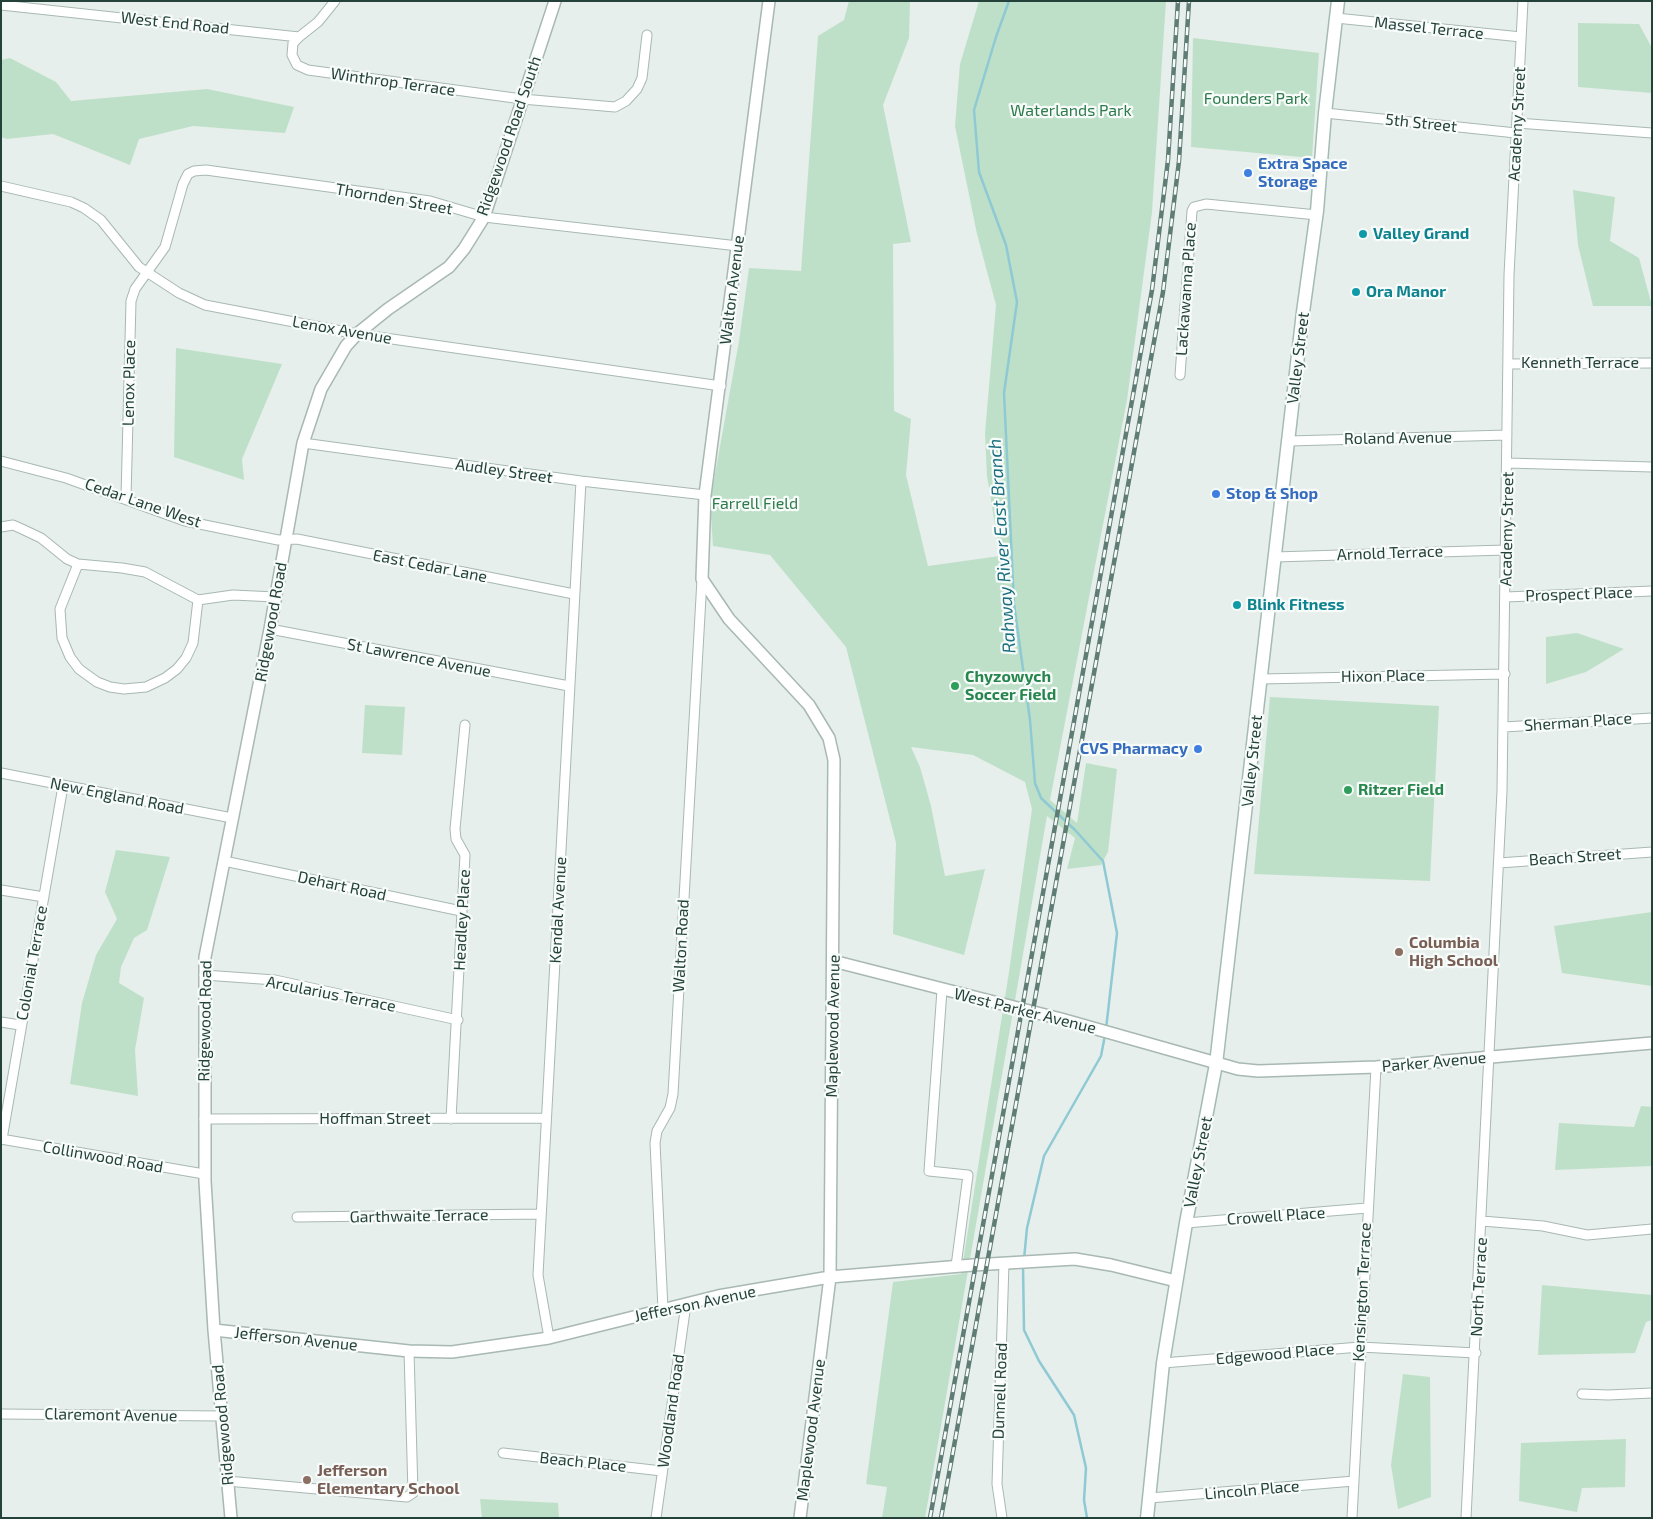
<!DOCTYPE html>
<html>
<head>
<meta charset="utf-8">
<style>
  body { margin:0 }
  #map { position:relative; width:1653px; height:1519px; overflow:hidden; background:#e6efeb; font-family:"Exo 2",sans-serif }
  canvas { display:block }
  .frame { position:absolute; inset:0; border:2px solid #24423a; pointer-events:none }
</style>
</head>
<body>
<div id="map">
<canvas width="1653" height="1519"></canvas>
<div class="frame"></div>
</div>
<script>
const ctx = document.querySelector('canvas').getContext('2d');
ctx.lineJoin = 'round';
function fillPath(path, color) {
  ctx.fillStyle = color;
  ctx.fill(path, 'evenodd');
}
function poly(rows) {
  const path = new Path2D();
  for (const r of rows) {
    path.moveTo(r[0], r[1]);
    for (let i = 2; i < r.length; i += 2) path.lineTo(r[i], r[i + 1]);
  }
  return path;
}
function strokePath(path, color, width, dash) {
  ctx.strokeStyle = color;
  ctx.lineWidth = width;
  ctx.lineCap = dash ? 'butt' : 'round';
  ctx.setLineDash(dash || []);
  ctx.stroke(path);
}
function drawText(font, color, halo, rows, align = 'center') {
  ctx.font = font + ' "Exo 2",sans-serif';
  ctx.lineWidth = 4.5;
  ctx.setLineDash([]);
  ctx.textBaseline = 'middle';
  ctx.strokeStyle = halo;
  ctx.fillStyle = color;
  for (const [text, x, y, turn = 0] of rows) {
    ctx.save();
    ctx.translate(x, y);
    ctx.rotate((+turn || 0) * Math.PI / 180);
    ctx.textAlign = isNaN(turn) ? turn : align;
    if (halo) ctx.strokeText(text, 0, 0);
    ctx.fillText(text, 0, 0);
    ctx.restore();
  }
}
const green = poly([
  [849,1,910,1,909,38,883,105,911,242,893,244,894,411,911,419,906,475,928,566,1007,555,997,537,987,476,985,433,996,305,977,234,955,126,960,64,979,1,1166,1,1152,212,1127,400,1050,800,1077,823,1086,763,1117,769,1108,852,1101,865,1067,869,1075,838,1047,816,925,1518,882,1518,887,1487,866,1484,893,1282,961,1274,1009,972,1032,809,1025,782,973,755,911,747,920,767,931,806,945,876,985,869,964,955,893,934,896,843,846,647,770,555,713,546,710,502,739,341,749,268,801,271,818,36,844,20],
  [1578,23,1639,24,1652,48,1652,93,1578,87],
  [1193,38,1319,53,1312,158,1191,147],
  [10,58,56,82,71,101,207,89,294,107,285,133,193,126,139,139,130,165,53,134,7,139,1,137,1,60],
  [1573,190,1615,197,1610,241,1639,258,1652,306,1593,306,1578,245],
  [176,348,282,364,242,459,244,480,174,457],
  [1577,633,1624,649,1586,672,1546,684,1546,637],
  [1270,697,1439,706,1430,881,1254,874],
  [365,705,405,707,402,755,362,753],
  [116,850,170,857,147,930,134,938,121,967,119,983,144,998,135,1050,138,1096,70,1084,82,1003,96,955,117,919,105,892],
  [1652,912,1652,986,1562,973,1554,926],
  [1641,1106,1652,1107,1652,1166,1555,1170,1559,1123,1634,1127],
  [1542,1285,1652,1295,1652,1320,1646,1322,1635,1353,1538,1355],
  [1403,1374,1430,1377,1431,1497,1398,1509,1391,1465],
  [1626,1439,1625,1487,1582,1488,1577,1512,1519,1501,1521,1443],
  [480,1499,558,1503,559,1518,482,1518]
]);
const stream = poly([
  [1009,1,996,37,974,110,979,172,1006,245,1017,302,1004,393,1014,604,1030,720,1035,783,1041,798,1075,830,1103,861,1117,933,1106,1029],
  [1024,1259,1027,1228,1044,1156,1101,1056,1105,1035],
  [1023,1265,1024,1330,1039,1361,1074,1415,1086,1468,1084,1500,1087,1518]
]);
const minor = poly([
  [1,5,299,37,318,22,335,1],
  [1336,18,1521,37],
  [299,37,293,43,292,55,297,65,308,70,522,99,615,107,626,101,637,89,642,78,647,35],
  [1325,113,1516,133],
  [1517,123,1652,133],
  [1,186,71,202,84,208,101,220,139,267,179,293,205,305,357,334,721,386],
  [1508,364,1652,363],
  [1180,375,1192,211,1194,207,1206,204,1317,215],
  [1289,441,1507,435],
  [303,443,581,481,705,495],
  [1,461,66,478,185,521,278,540,297,539,574,594],
  [1507,463,1652,467],
  [126,498,131,301,135,289,165,247,183,184,188,174,194,171,206,170,430,201,484,217,738,246],
  [1,527,13,525,22,529,41,538,67,559,78,564,122,568,145,572,198,600,233,595,275,597],
  [1275,557,1505,550],
  [78,564,60,609,62,638,70,657,79,669,97,682,110,687,124,689,146,687,165,678,177,669,186,658,193,643,198,600],
  [1506,597,1652,591],
  [270,629,569,686],
  [1261,679,1505,674],
  [1504,727,1652,718],
  [1,773,232,818],
  [224,861,461,911],
  [1499,863,1652,852],
  [1,890,44,897],
  [204,975,275,980,458,1020],
  [942,990,929,1171,968,1175,956,1266],
  [1,1022,20,1025],
  [204,1119,546,1118],
  [451,1119,465,855,456,839,455,829,465,725],
  [1,1139,204,1174],
  [2,1139,63,786],
  [297,1217,541,1214],
  [1482,1221,1543,1226,1587,1235,1652,1229],
  [1186,1223,1367,1208],
  [663,1309,655,1143,657,1131,670,1108,673,1094,702,579],
  [549,1338,538,1275,581,481],
  [1163,1363,1360,1347,1476,1353],
  [1582,1394,1608,1395,1652,1393],
  [1,1414,221,1416],
  [503,1453,662,1471],
  [227,1481,407,1497,413,1493,409,1351],
  [1150,1498,1354,1481],
  [656,1518,686,1304],
  [1002,1518,997,1484,1004,1263],
  [1352,1518,1376,1067],
  [1466,1518,1502,791,1509,275,1523,1]
]);
const tertiary = poly([
  [769,1,705,495,702,579,729,619,809,705,829,738,834,760,830,1277,800,1518],
  [833,961,1061,1019,1238,1069,1258,1071,1376,1067,1652,1043],
  [214,1330,409,1351,452,1352,549,1338,718,1296,830,1277,973,1265,1075,1259,1111,1265,1176,1281],
  [231,1518,214,1330,205,1181,205,957,270,629,303,443,321,389,346,346,357,334,388,309,449,267,464,249,484,217,555,1]
]);
const secondary = poly([
  [1147,1518,1163,1363,1186,1223,1216,1064,1303,312,1317,211,1325,113,1338,1]
]);
const rail = poly([
  [930,1518,1152,290,1168,160,1178,1],
  [941,1518,1163,292,1179,161,1189,1]
]);
const markers = [
  [1248,173,5,"#3f7fe0"],
  [1363,234,5,"#0f9aa8"],
  [1356,292,5,"#0f9aa8"],
  [1216,494,5,"#3f7fe0"],
  [1237,605,5,"#0f9aa8"],
  [955,686,5,"#2e9e5b"],
  [1198,749,5,"#3f7fe0"],
  [1348,790,5,"#2e9e5b"],
  [1399,952,5,"#8d6e63"],
  [307,1480,5,"#8d6e63"]
];
const streetNames = [
  ["West End Road",175,23,6],
  ["Massel Terrace",1429,28,6],
  ["Winthrop Terrace",393,82,8],
  ["5th Street",1421,123,6],
  ["Academy Street",1517,124,-87],
  ["Ridgewood Road South",509,136,-71],
  ["Thornden Street",394,199,10],
  ["Lackawanna Place",1186,289,-86],
  ["Walton Avenue",732,290,-83],
  ["Lenox Avenue",342,330,10],
  ["Valley Street",1298,358,-83],
  ["Kenneth Terrace",1580,363],
  ["Lenox Place",129,383,-89],
  ["Roland Avenue",1398,438,-1],
  ["Audley Street",504,471,8],
  ["Cedar Lane West",143,503,19],
  ["Academy Street",1507,529,-89],
  ["Arnold Terrace",1390,553,-2],
  ["East Cedar Lane",430,566,11],
  ["Prospect Place",1579,594,-2],
  ["Ridgewood Road",271,622,-80],
  ["St Lawrence Avenue",419,658,11],
  ["Hixon Place",1383,676,-1],
  ["Sherman Place",1578,722,-4],
  ["Valley Street",1252,761,-84],
  ["New England Road",117,796,11],
  ["Beach Street",1575,857,-4],
  ["Dehart Road",342,886,12],
  ["Kendal Avenue",558,910,-87],
  ["Headley Place",462,920,-87],
  ["Walton Road",681,946,-87],
  ["Colonial Terrace",32,963,-80],
  ["Arcularius Terrace",331,994,11],
  ["West Parker Avenue",1025,1011,14],
  ["Ridgewood Road",205,1021,-89],
  ["Maplewood Avenue",833,1026,-89],
  ["Parker Avenue",1434,1062,-5],
  ["Hoffman Street",375,1119],
  ["Collinwood Road",103,1157,10],
  ["Valley Street",1198,1162,-79],
  ["Garthwaite Terrace",419,1216,-1],
  ["Crowell Place",1276,1216,-4],
  ["North Terrace",1479,1287,-87],
  ["Kensington Terrace",1362,1292,-87],
  ["Jefferson Avenue",695,1304,-12],
  ["Jefferson Avenue",296,1339,6],
  ["Edgewood Place",1275,1354,-5],
  ["Dunnell Road",1000,1391,-88],
  ["Woodland Road",671,1411,-82],
  ["Claremont Avenue",111,1415,1],
  ["Ridgewood Road",223,1425,-95],
  ["Maplewood Avenue",811,1430,-83],
  ["Beach Place",583,1462,6],
  ["Lincoln Place",1252,1490,-5]
];
const parkNames = [
  ["Founders Park",1256,99],
  ["Waterlands Park",1071,111],
  ["Farrell Field",755,504]
];
const shopNames = [
  ["Extra Space",1258,164],
  ["Storage",1258,182],
  ["Stop & Shop",1226,494],
  ["CVS Pharmacy",1188,749,"right"]
];
const cultureNames = [
  ["Valley Grand",1373,234],
  ["Ora Manor",1366,292],
  ["Blink Fitness",1247,605]
];
const leisureNames = [
  ["Chyzowych",965,677],
  ["Soccer Field",965,695],
  ["Ritzer Field",1358,790]
];
const educationNames = [
  ["Columbia",1409,943],
  ["High School",1409,961],
  ["Jefferson",317,1471],
  ["Elementary School",317,1489]
];
const waterNames = [
  ["Rahway River East Branch",1002,546,-94]
];
fillPath(green, '#bfe0c8');
strokePath(stream, '#8ec9d4', 2.5);
strokePath(minor, '#a8b8b2', 11);
strokePath(tertiary, '#a8b8b2', 14);
strokePath(secondary, '#a4bbb3', 15);
strokePath(minor, '#fff', 9);
strokePath(tertiary, '#fff', 11);
strokePath(secondary, '#fff', 12);
strokePath(rail, '#5f7d75', 4.5);
strokePath(rail, '#f7fbf9', 2.5, [8]);
for (const [x, y, r, color] of markers) {
  const dot = new Path2D();
  dot.arc(x, y, r, 0, 2 * Math.PI);
  ctx.fillStyle = color;
  ctx.fill(dot);
  strokePath(dot, '#f7fbf9', 2);
}
drawText('16px', '#24423a', '#f7fbf9', streetNames);
drawText('16px', '#2d7a4b', '#f7fbf9', parkNames);
drawText('bold 16px', '#366cbe', '#f7fbf9', shopNames, 'left');
drawText('bold 16px', '#0d838f', '#f7fbf9', cultureNames, 'left');
drawText('bold 16px', '#27864d', '#f7fbf9', leisureNames, 'left');
drawText('bold 16px', '#785e54', '#f7fbf9', educationNames, 'left');
drawText('italic 18px', '#1c6f80', '#f7fbf9', waterNames);
</script>
</body>
</html>
